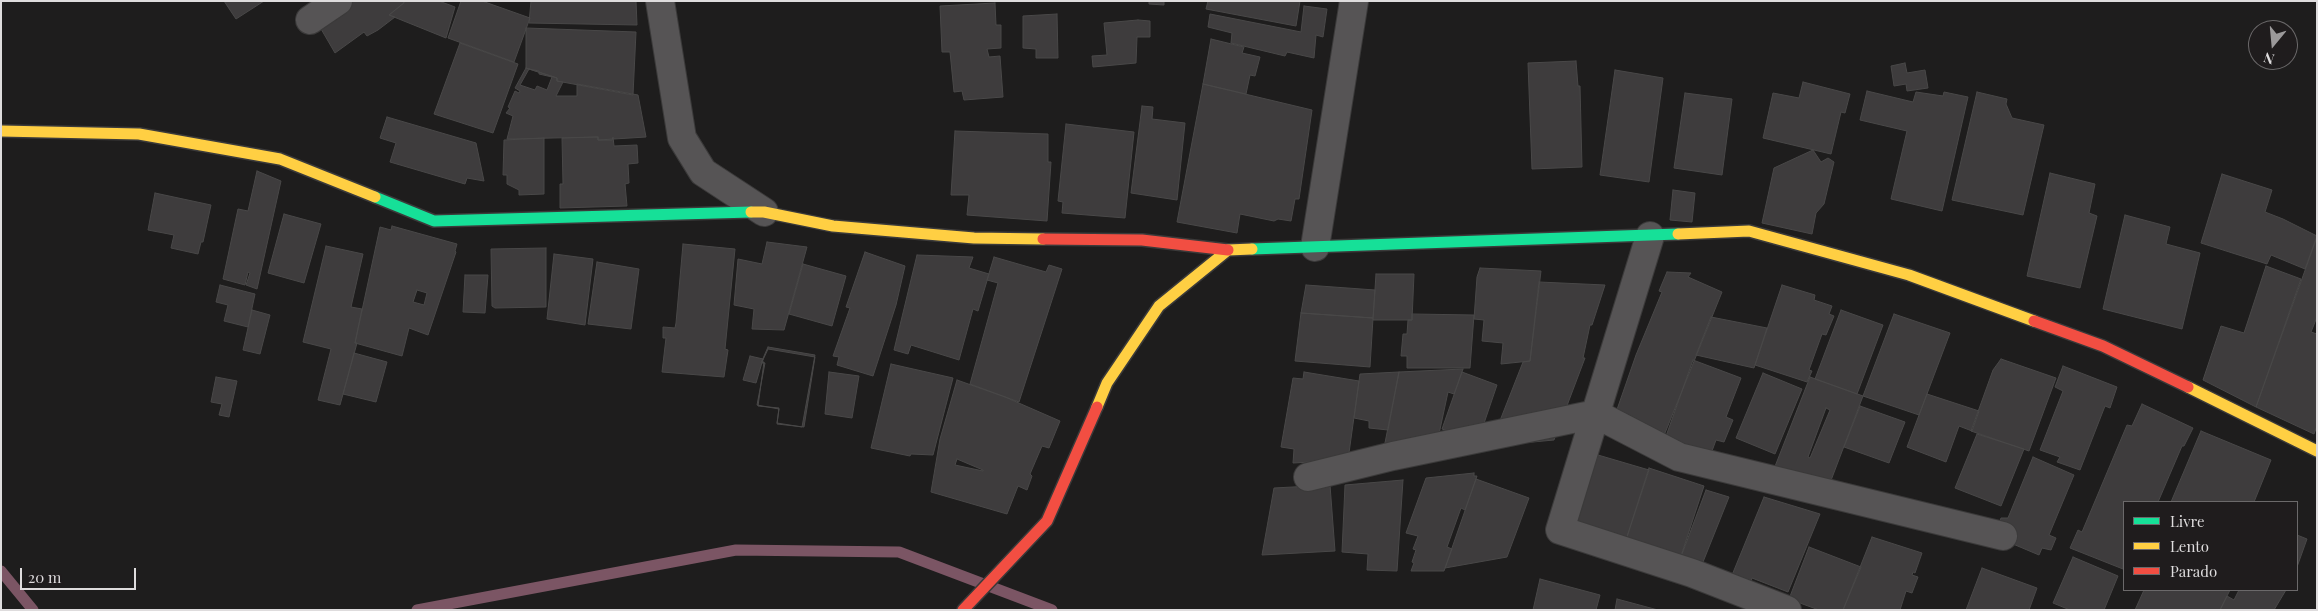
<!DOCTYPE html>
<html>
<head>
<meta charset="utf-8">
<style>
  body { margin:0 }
  #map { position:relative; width:2318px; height:611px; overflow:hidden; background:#1e1d1d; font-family:"Playfair Display",serif }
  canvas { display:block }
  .frame { position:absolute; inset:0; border:2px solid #dedcdd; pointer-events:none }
  .legend { position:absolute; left:2123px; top:501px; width:175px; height:90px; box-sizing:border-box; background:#1f1c1d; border:1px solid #6b696a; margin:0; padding:6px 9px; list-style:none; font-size:15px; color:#dedcdd }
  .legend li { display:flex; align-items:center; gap:10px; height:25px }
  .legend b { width:25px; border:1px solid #6b696a }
  .north { position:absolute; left:2248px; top:20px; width:50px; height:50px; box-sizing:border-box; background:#1f1c1d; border:1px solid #6b696a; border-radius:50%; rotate:197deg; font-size:14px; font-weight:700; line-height:20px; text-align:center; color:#dedcdd }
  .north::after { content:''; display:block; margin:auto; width:18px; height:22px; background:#9b999a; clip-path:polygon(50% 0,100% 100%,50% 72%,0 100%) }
  .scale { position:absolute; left:20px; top:568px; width:116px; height:22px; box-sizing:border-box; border:2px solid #dedcdd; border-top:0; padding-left:6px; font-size:15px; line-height:18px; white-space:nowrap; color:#dedcdd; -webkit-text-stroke:4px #1f1c1d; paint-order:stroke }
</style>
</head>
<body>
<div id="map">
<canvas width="2318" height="611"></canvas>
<div class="frame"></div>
<ul class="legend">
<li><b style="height:6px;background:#16e098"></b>Livre</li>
<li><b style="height:6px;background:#ffcf43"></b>Lento</li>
<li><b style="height:6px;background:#f24e42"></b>Parado</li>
</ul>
<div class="north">N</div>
<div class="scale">20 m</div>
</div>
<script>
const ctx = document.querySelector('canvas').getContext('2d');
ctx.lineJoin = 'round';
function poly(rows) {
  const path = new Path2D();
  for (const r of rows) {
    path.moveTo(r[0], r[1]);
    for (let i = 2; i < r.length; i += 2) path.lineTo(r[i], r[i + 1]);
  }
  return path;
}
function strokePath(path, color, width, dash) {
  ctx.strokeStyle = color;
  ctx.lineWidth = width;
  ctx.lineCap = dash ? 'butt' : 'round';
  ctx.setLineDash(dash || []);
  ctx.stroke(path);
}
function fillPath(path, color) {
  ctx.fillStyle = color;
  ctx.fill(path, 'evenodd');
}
const stream = poly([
  [1,571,33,610],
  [417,610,736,550,899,552,1052,610]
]);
const building = poly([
  [224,1,264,1,236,19,224,1],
  [347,1,402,1,404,3,389,15,395,17,378,30,367,36,364,32,335,53,310,10,347,1],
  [406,1,439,1,455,7,446,38,389,15,406,1],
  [461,1,482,1,530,18,514,62,448,38,461,1],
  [531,1,636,1,637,25,529,23,531,1],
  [1149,1,1164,1,1164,5,1149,4,1149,1],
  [1208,1,1300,1,1296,26,1206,9,1208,1],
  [995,3,996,25,1001,25,1001,48,987,49,989,57,1000,56,1003,97,964,100,962,91,954,92,950,52,942,52,940,6,995,3],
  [1304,6,1327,9,1323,37,1316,35,1314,58,1287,52,1285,56,1231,43,1232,33,1208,27,1210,14,1301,32,1304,6],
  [1057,14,1058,58,1036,58,1036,49,1023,48,1023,16,1057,14],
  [1138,20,1150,21,1150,37,1137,37,1136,63,1093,67,1092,56,1107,55,1104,23,1138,20],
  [526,28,636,32,633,95,557,81,557,78,526,68,526,28],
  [1211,39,1244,47,1242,53,1260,57,1255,76,1250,75,1246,94,1203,84,1211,39],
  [460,43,518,64,493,133,434,114,460,43],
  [1576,61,1578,86,1580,86,1582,167,1532,169,1528,63,1576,61],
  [1905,63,1907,73,1925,70,1928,88,1907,91,1906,84,1894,86,1891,66,1905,63],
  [526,68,557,78,557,81,563,82,556,96,577,96,577,84,638,95,646,137,598,140,598,137,507,139,513,116,506,113,510,108,508,107,515,91,519,93,520,91,515,88,526,68],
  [529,69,539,71,539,74,552,77,547,90,537,86,535,90,520,85,529,69],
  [1615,70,1663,78,1649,182,1600,175,1615,70],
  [1803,82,1850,94,1845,113,1841,112,1831,154,1763,138,1773,93,1799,98,1803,82],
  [1203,84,1312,110,1299,199,1295,199,1291,221,1278,219,1274,221,1240,214,1237,233,1177,222,1203,84],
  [1867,91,1913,102,1916,92,1943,96,1944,92,1968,97,1942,211,1891,199,1907,131,1860,120,1867,91],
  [1977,92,2007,99,2006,104,2012,118,2044,125,2023,215,1952,200,1977,92],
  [1685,93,1732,99,1722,175,1674,168,1685,93],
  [1142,106,1153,107,1152,119,1185,123,1177,200,1131,193,1142,106],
  [387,117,476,143,484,181,467,178,465,184,390,162,396,143,380,138,387,117],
  [1066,124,1134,132,1125,218,1062,213,1063,202,1058,201,1066,124],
  [955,131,1048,134,1048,162,1051,162,1047,221,967,215,969,195,951,195,955,131],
  [598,137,598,140,612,140,613,137,614,146,637,145,638,163,628,164,629,183,625,184,627,206,560,208,560,184,563,184,562,138,598,137],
  [544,138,544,194,519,195,519,190,507,184,507,175,503,175,504,140,544,138],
  [1813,150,1821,162,1828,158,1834,162,1824,204,1816,213,1812,234,1762,223,1774,168,1813,150],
  [257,171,281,181,257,289,246,285,250,273,248,272,245,285,223,279,238,209,248,211,257,171],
  [2050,173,2095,184,2089,213,2097,216,2080,288,2027,276,2050,173],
  [2222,174,2272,190,2265,212,2283,219,2317,236,2305,269,2271,255,2267,264,2201,243,2222,174],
  [1673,190,1695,193,1692,222,1670,220,1673,190],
  [155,193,211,205,203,242,201,242,198,254,171,248,174,235,148,230,155,193],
  [284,214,321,224,304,283,268,273,284,214],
  [2125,215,2170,227,2166,244,2200,253,2182,329,2103,309,2125,215],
  [392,226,457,244,455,251,456,252,428,335,409,328,402,356,355,343,380,227,391,230,392,226],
  [2317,237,2317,317,2311,332,2317,334,2317,426,2314,434,2256,407,2317,237],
  [767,242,807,247,784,330,752,329,754,309,734,305,738,259,762,264,767,242],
  [683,244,735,249,725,349,728,350,724,377,662,372,666,338,663,338,663,327,675,328,676,323,683,244],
  [326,246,363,254,351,307,362,309,355,343,357,343,340,405,318,400,331,349,303,342,326,246],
  [546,248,546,307,495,308,492,306,491,249,546,248],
  [865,252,905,266,896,305,873,376,837,365,839,357,833,356,850,308,846,307,865,252],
  [554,254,593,259,585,325,547,319,554,254],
  [917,255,973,257,969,268,989,274,978,311,973,309,959,360,911,345,908,354,894,350,917,255],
  [994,257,1046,272,1049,265,1062,269,1019,402,970,384,998,283,987,280,994,257],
  [597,262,639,269,631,329,588,324,597,262],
  [803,264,846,276,832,326,789,314,803,264],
  [2266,266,2301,279,2256,407,2203,380,2221,326,2244,333,2266,266],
  [1480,268,1541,271,1530,361,1501,364,1503,343,1482,341,1484,320,1474,319,1477,277,1480,268],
  [1667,272,1691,273,1688,277,1722,292,1665,433,1621,417,1613,421,1636,355,1662,292,1659,291,1667,272],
  [1376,274,1414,274,1412,320,1373,320,1376,274],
  [465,275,488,275,485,313,463,312,465,275],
  [1539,282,1605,285,1592,325,1590,325,1583,358,1585,358,1554,440,1490,446,1523,362,1530,361,1539,282],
  [220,285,255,294,248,327,224,321,228,305,216,302,220,285],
  [1306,285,1375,290,1373,318,1301,313,1306,285],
  [1782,285,1815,295,1814,300,1832,306,1829,314,1834,316,1826,335,1822,334,1809,370,1812,371,1807,382,1755,365,1782,285],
  [417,290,427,293,424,305,413,302,417,290],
  [252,310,270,315,260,354,243,350,252,310],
  [1841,310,1883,325,1857,394,1815,379,1841,310],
  [1301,313,1373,318,1370,367,1295,361,1301,313],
  [1412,314,1474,315,1470,368,1407,368,1407,356,1401,356,1403,334,1407,334,1408,320,1412,320,1412,314],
  [1894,314,1950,333,1919,415,1863,396,1894,314],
  [1711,317,1767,328,1754,368,1696,355,1711,317],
  [768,347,815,355,802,427,777,423,779,409,757,405,765,363,761,363,768,347],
  [768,349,815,357,804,427,777,424,779,408,758,406,764,362,762,362,768,349],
  [354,353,387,362,376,402,343,394,354,353],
  [750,356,763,359,756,383,743,380,750,356],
  [2001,359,2056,378,2029,451,1971,431,1993,370,2001,359],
  [1693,360,1741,378,1726,417,1733,420,1724,442,1716,440,1712,451,1705,449,1704,453,1665,439,1693,360],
  [891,364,953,378,933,455,911,454,910,456,871,448,891,364],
  [2063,366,2117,387,2110,408,2105,406,2080,470,2057,462,2060,457,2040,450,2063,391,2055,387,2063,366],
  [1463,369,1454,394,1448,392,1436,448,1382,458,1399,372,1463,369],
  [829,372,859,376,852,418,825,414,829,372],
  [1304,372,1359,381,1348,460,1293,463,1294,449,1281,447,1293,378,1303,379,1304,372],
  [1399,372,1388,430,1369,428,1369,421,1354,418,1360,374,1399,372],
  [1462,372,1497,385,1478,441,1442,429,1462,372],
  [1763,373,1802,389,1775,454,1736,438,1763,373],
  [216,377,237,381,229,417,219,415,222,404,211,402,216,377],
  [1810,377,1863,396,1830,483,1774,469,1810,377],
  [1826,408,1830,410,1810,458,1808,457,1826,408],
  [957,380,1005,397,1060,421,1049,448,1042,446,1030,474,1032,476,1027,490,1018,486,1007,514,931,492,940,439,957,380],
  [957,459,983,470,983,471,955,465,957,459],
  [1927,394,1979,411,1972,431,1959,426,1946,462,1907,447,1927,394],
  [2142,404,2193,428,2184,446,2182,446,2158,502,2124,502,2123,569,2070,548,2078,530,2082,532,2127,425,2132,426,2142,404],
  [1860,406,1905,422,1889,463,1844,447,1860,406],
  [2201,431,2271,460,2254,502,2171,502,2201,431],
  [1977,434,2024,449,2001,506,1955,488,1977,434],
  [1598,455,1649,470,1624,546,1572,531,1598,455],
  [2033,457,2074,475,2049,535,2056,538,2051,550,2042,548,2039,555,1994,536,2001,518,2008,518,2033,457],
  [1649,468,1704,486,1679,562,1624,546,1649,468],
  [1474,473,1474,476,1477,476,1465,510,1461,508,1447,547,1452,549,1444,571,1411,571,1414,563,1412,562,1416,550,1413,549,1418,536,1406,533,1426,478,1474,473],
  [1476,479,1529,498,1507,557,1445,568,1476,479],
  [1403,480,1397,571,1367,570,1368,554,1342,552,1345,485,1403,480],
  [1330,485,1335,551,1262,555,1274,488,1330,485],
  [1706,490,1729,497,1701,567,1679,562,1706,490],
  [1764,497,1820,514,1788,592,1752,578,1749,586,1730,580,1764,497],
  [2297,535,2307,539,2297,567,2297,535],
  [1872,537,1922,553,1915,573,1913,572,1912,575,1918,577,1912,593,1906,591,1900,610,1843,610,1872,537],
  [1809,547,1861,567,1843,610,1819,610,1789,599,1809,547],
  [2073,557,2118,576,2104,610,2070,610,2053,603,2073,557],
  [1982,568,2037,588,2029,610,1966,610,1982,568],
  [1540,579,1600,595,1596,610,1533,610,1540,579],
  [2144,590,2230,590,2220,610,2135,610,2144,590],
  [2239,590,2286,590,2274,610,2220,610,2227,596,2234,600,2239,590],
  [1617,599,1658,610,1615,610,1617,599]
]);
const street = poly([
  [660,1,682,138,703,172,764,212],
  [310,20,338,1],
  [1650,236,1560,530,1692,573,1787,610],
  [1315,247,1354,1],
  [1308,477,1393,456,1596,414,1679,457,2003,536]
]);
const fast = poly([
  [375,197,434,221,751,212],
  [1252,249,1678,234]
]);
const slow = poly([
  [1,131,139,134,280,159,375,197],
  [751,212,764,212,833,226,974,238,1043,239],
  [1678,234,1749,231,1909,275,2034,321],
  [2188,387,2317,451],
  [1097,407,1107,383,1159,306,1228,250,1252,249]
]);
const jam = poly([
  [1043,239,1142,240,1228,250],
  [2034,321,2103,346,2188,387],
  [963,610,1047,521,1097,407]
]);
strokePath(stream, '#7b5564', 11);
fillPath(building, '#3e3c3d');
strokePath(building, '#494848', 1);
strokePath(street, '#3b3a3a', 30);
strokePath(fast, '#3b3a3a', 14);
strokePath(slow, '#3b3a3a', 14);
strokePath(jam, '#3b3a3a', 14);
strokePath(street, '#565455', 28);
strokePath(fast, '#16e098', 11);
strokePath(slow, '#ffcf43', 11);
strokePath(jam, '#f24e42', 11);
</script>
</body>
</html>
